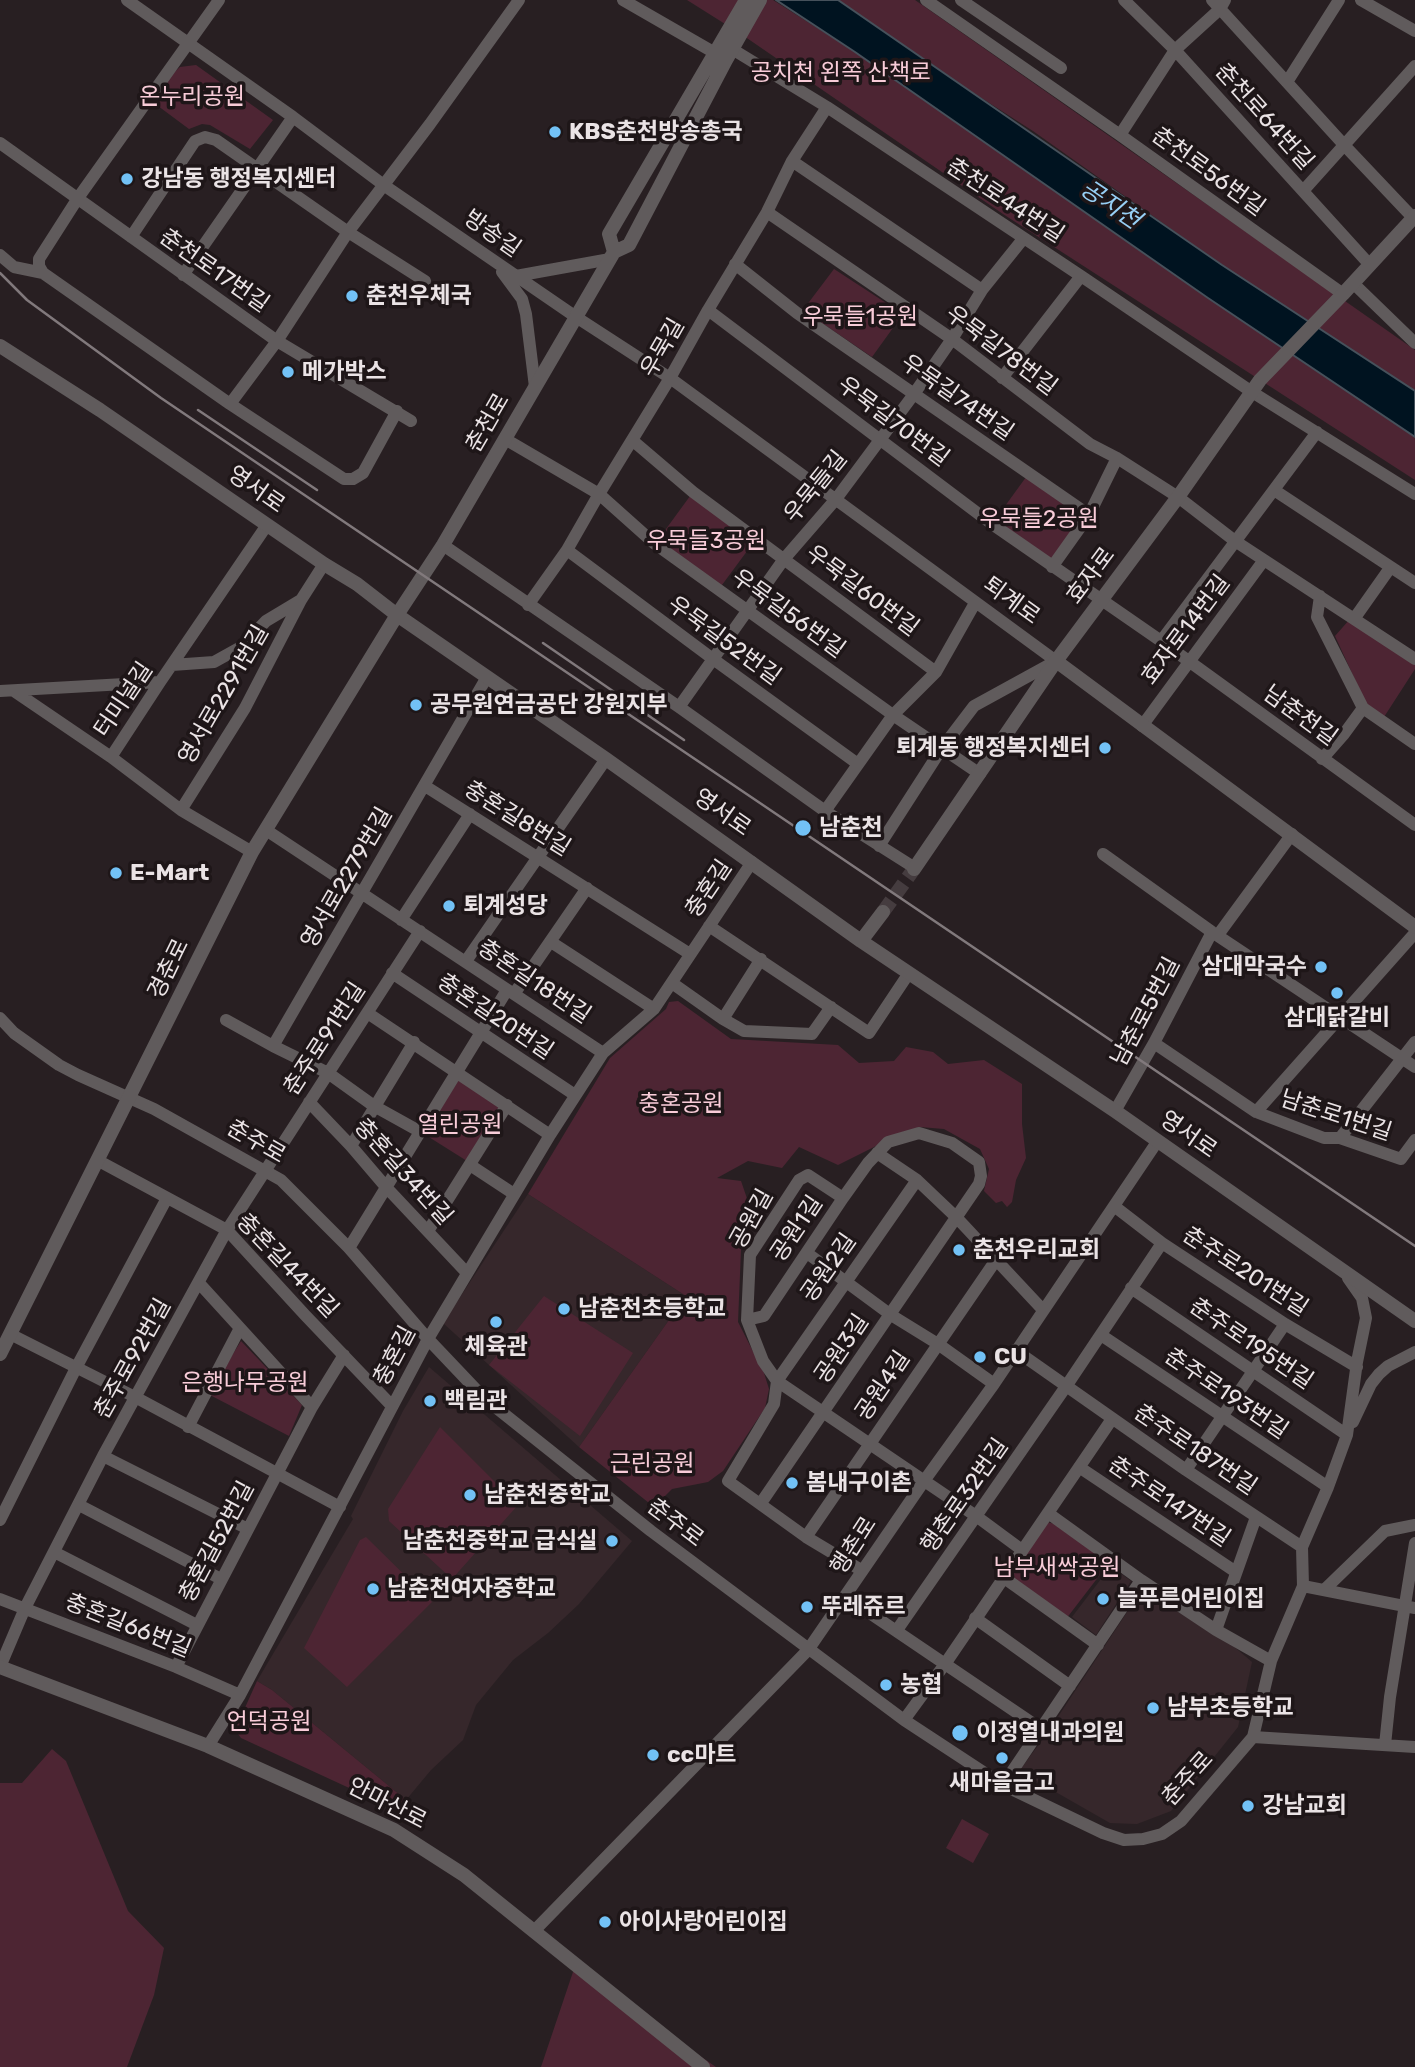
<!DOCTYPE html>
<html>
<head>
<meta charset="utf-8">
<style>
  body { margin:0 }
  canvas { display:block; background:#281f22 }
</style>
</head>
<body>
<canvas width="1415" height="2067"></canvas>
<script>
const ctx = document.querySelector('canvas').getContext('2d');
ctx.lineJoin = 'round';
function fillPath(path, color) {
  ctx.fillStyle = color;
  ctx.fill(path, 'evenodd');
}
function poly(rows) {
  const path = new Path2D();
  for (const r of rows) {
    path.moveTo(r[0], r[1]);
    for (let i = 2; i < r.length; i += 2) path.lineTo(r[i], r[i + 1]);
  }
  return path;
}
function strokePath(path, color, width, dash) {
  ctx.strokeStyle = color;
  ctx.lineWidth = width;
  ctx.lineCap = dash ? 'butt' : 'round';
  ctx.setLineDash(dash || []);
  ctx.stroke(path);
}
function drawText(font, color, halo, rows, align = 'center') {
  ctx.font = font + ' Rubik,"Noto Sans KR",sans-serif';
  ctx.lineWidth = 7;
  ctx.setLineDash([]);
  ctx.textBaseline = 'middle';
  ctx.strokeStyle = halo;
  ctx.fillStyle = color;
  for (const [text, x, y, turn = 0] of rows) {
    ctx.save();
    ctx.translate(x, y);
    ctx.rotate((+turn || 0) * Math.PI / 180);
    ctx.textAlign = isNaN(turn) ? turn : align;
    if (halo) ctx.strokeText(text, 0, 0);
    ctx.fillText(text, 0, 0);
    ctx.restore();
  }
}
const built = poly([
  [528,1194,686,1296,579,1447,443,1323],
  [429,1367,632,1541,579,1604,548,1633,513,1660,476,1705,463,1740,431,1770,406,1800,272,1690,257,1681,353,1519,351,1516,403,1411],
  [1111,1566,1131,1581,1096,1635,1072,1617],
  [1143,1588,1224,1638,1252,1662,1238,1727,1171,1811,1137,1824,1110,1823,1019,1771,1046,1735]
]);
const green = poly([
  [687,0,773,0,855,52,1208,298,1415,437,1415,480,1003,214,741,34],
  [837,0,915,0,1415,350,1415,391,1222,265,1033,131,944,74],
  [196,65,273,120,250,149,210,125,202,124,189,129,154,103,169,77,180,67],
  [834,269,903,314,872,357,803,310],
  [1029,473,1089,515,1052,567,992,524],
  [693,492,756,539,719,589,655,544],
  [1350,619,1415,663,1415,669,1384,717,1368,708,1335,636],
  [678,1001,731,1039,838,1045,859,1063,894,1061,906,1047,933,1052,948,1064,984,1060,1022,1084,1022,1124,1026,1158,1016,1180,1012,1202,1007,1207,1002,1201,996,1203,984,1191,989,1169,980,1149,944,1129,920,1127,892,1138,838,1165,799,1147,782,1168,748,1161,717,1178,741,1181,751,1210,741,1250,738,1322,764,1373,769,1389,765,1408,723,1471,708,1482,672,1489,654,1507,579,1447,686,1296,528,1194,610,1058,666,1009,669,1002],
  [460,1078,501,1105,467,1161,424,1134],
  [544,1296,633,1353,580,1436,489,1365],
  [241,1341,302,1405,289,1436,208,1394],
  [440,1427,518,1505,452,1579,389,1521,388,1509],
  [1047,1522,1055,1524,1109,1563,1066,1619,1015,1579,1013,1571],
  [366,1537,432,1602,347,1687,304,1648,360,1540],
  [257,1681,272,1690,406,1800,399,1811,241,1738,235,1730],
  [52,1749,66,1761,128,1911,164,1948,154,1995,127,2067,0,2067,0,1783,22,1783],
  [962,1819,989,1834,973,1863,946,1848],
  [574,1969,716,2067,541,2067]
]);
const water = poly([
  [776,0,838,0,1222,265,1415,391,1415,437,1208,298,855,52,776,0]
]);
const tertiaryTunnel = poly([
  [883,912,914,869]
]);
const minor = poly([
  [127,0,293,117,385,186,576,317,670,378,1056,661,974,706,942,748,879,846],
  [219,0,78,198,39,259,39,266,43,273,230,404,344,479,353,479,363,473,397,411],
  [623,0,715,53],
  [926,0,1120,135,1343,294],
  [961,0,1061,68],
  [1124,0,1175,50,1370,265],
  [1212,0,1345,146,1415,220],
  [1361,0,1415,31],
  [732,49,827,107,1081,276,1252,392,1415,494],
  [1287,82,1339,0],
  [1120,135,1175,50,1220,9,1225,0],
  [0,143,277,341,411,421],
  [792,161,982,290],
  [1303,191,1415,66],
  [767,212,952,339,1090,444,1117,458,1178,497,1235,541,1415,659],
  [131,237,195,141,205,137,216,140,348,232,425,281],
  [0,255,14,267,43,273],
  [735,264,797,313,1089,515],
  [502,272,522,299,526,314,535,387],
  [183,275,293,117],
  [516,276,610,259],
  [1353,283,1415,343],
  [708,310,992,524,1161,641,1415,825],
  [1002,378,1081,276],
  [230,404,277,341,348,232,430,124,519,0],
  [505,439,599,494,655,544,893,715,980,774],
  [632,440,693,492,936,672],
  [1274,490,1415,583],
  [443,545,679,707,825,811,915,868],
  [567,550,713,659,858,764],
  [1052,567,1089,515,1117,458],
  [1320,596,1317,617,1363,708,1415,744],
  [528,605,567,550,599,494,670,378,708,310,767,212,792,161,827,107],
  [1354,619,1390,568],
  [1161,641,1317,432],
  [172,665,214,662,241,647,266,621,301,600],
  [0,691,160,682],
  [14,691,111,757,181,810,252,852],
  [679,707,784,559,836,499,914,394,952,339,982,290,1023,239],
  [1142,726,1264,560],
  [111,757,160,682,267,525],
  [1322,759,1344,734,1363,708],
  [425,786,690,954],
  [181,810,245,708,301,600,324,564],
  [825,811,893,715,936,672,975,603],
  [266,830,603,1053],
  [1103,854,1212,932,1415,1067],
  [401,920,470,814],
  [709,926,869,1033,909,973],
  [1218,935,1292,834],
  [551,942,654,1009],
  [466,961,606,759],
  [392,973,575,1095],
  [672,983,723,1019,744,1031,812,1034,831,1007],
  [514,994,587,888],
  [369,1014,550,1135],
  [0,1018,14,1033,59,1065,78,1075,154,1109,281,1180,349,1248,428,1339,484,1398,651,1531,904,1720,1003,1785,1103,1833,1124,1840,1143,1839,1162,1834,1181,1821,1253,1737,1271,1661,1303,1586,1302,1547,1328,1487,1347,1435,1357,1362,1366,1318,1362,1298,1348,1278],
  [723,1019,761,959],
  [226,1020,273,1046,328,1073,374,1106,419,1131],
  [1154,1043,1256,1112,1324,1138,1340,1138,1401,1159,1415,1140],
  [273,1046,487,677],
  [309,1102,351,1146,386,1187,466,1272],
  [1115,1111,1154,1043,1212,932],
  [1256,1112,1415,933],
  [1340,1138,1415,1042],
  [351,1146,414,1042],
  [877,1153,917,1180,957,1218,1043,1310],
  [97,1160,227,1230,305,1315,392,1406],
  [470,1165,514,1194],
  [843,1198,808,1175,799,1180,750,1255,747,1320,763,1361,777,1381,774,1404,728,1481,806,1537,861,1570],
  [1114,1206,1162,1243,1285,1324,1357,1367],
  [428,1231,507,1105],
  [349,1248,507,990],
  [807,1253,891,1315,938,1344,994,1384],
  [199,1283,312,1407],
  [1131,1288,1347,1435],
  [747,1320,764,1316,843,1198,868,1163,888,1142,919,1133,952,1143,979,1162,981,1176,979,1184,761,1503],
  [10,1334,135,1397,340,1507],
  [1101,1335,1328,1487],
  [1015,1350,1186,1470,1302,1547],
  [777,1381,976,1516,1022,1550],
  [777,1381,917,1180],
  [1353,1422,1371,1384,1379,1374,1388,1366,1415,1352],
  [188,1427,240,1328],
  [103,1456,248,1529],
  [1079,1467,1236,1572],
  [1186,1470,1285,1324],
  [79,1505,221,1579],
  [1048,1513,1141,1580,1216,1630,1271,1661],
  [0,1520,76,1368,167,1198],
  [806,1537,996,1260],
  [54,1552,197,1625],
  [1003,1577,1098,1645],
  [1303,1586,1415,1608],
  [1324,1590,1385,1531,1415,1525],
  [846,1597,1041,1729],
  [0,1599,176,1667,240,1695],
  [975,1618,1070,1686],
  [897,1630,1067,1385,1162,1243],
  [1216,1630,1256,1517],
  [0,1667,25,1608,103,1456,227,1230,420,931],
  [176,1667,312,1407,344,1355],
  [904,1720,945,1664,1112,1419],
  [1253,1737,1415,1747],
  [1385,1745,1390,1697,1415,1543],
  [208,1746,240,1695,428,1339,550,1135,603,1053,654,1009,752,862],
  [1003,1785,1141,1580],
  [534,1931,808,1650,924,1481,994,1384,1157,1142]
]);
const tertiary = poly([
  [614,252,609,234,746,0],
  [0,346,100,410,324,564,357,584,397,615,606,759,861,941,1115,1111,1415,1321],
  [1056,661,1415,927],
  [914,869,1056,661,1178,497,1260,380,1343,294,1415,216],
  [861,941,883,912],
  [0,1354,252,852,397,615,443,545,614,252,629,245,726,60,760,0],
  [0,1667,208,1746,394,1830,464,1875,703,2067]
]);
const rail = poly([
  [0,273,27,300,161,398,1415,1246],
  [198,410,317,490],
  [543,643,684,740]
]);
const markers = [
  [555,132,7,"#72c1f5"],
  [127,179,7,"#72c1f5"],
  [352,296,7,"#72c1f5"],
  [288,372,7,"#72c1f5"],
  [416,705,7,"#72c1f5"],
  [1105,748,7,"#72c1f5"],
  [803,828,9,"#72c1f5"],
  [116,873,7,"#72c1f5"],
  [449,906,7,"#72c1f5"],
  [1321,967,7,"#72c1f5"],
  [1337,993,7,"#72c1f5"],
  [959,1250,7,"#72c1f5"],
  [564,1309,7,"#72c1f5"],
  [496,1322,7,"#72c1f5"],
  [980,1357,7,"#72c1f5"],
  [430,1401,7,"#72c1f5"],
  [792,1483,7,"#72c1f5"],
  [470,1495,7,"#72c1f5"],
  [612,1541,7,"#72c1f5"],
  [373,1589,7,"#72c1f5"],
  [1103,1599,7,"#72c1f5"],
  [807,1607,7,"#72c1f5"],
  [886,1685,7,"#72c1f5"],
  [1153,1708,7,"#72c1f5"],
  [960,1733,9,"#72c1f5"],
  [653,1755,7,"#72c1f5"],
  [1002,1758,7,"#72c1f5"],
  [1248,1806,7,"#72c1f5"],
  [605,1922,7,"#72c1f5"]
];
const parkNames = [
  ["공치천 왼쪽 산책로",841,73],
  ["온누리공원",192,97],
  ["우묵들1공원",860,317],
  ["우묵들2공원",1039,519],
  ["우묵들3공원",706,541],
  ["충혼공원",681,1104],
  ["열린공원",460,1125],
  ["은행나무공원",245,1383],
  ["근린공원",652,1464],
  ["남부새싹공원",1057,1568],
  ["언덕공원",269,1722]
];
const streetNames = [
  ["춘천로64번길",1264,117,48],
  ["춘천로56번길",1208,172,36],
  ["춘천로44번길",1005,201,33],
  ["방송길",492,234,35],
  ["춘천로17번길",214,271,35],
  ["우묵길",663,348,-60],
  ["우묵길78번길",1001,351,37],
  ["우묵길74번길",957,398,35],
  ["우묵길70번길",893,422,37],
  ["춘천로",488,423,-60],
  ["우묵들길",816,487,-51],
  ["영서로",256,490,35],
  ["효자로",1091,576,-53],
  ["우묵길60번길",862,591,37],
  ["퇴계로",1011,601,36],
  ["우묵길56번길",788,614,36],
  ["효자로14번길",1186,630,-53],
  ["우묵길52번길",724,641,36],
  ["영서로2291번길",224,695,-60],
  ["터미널길",124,700,-56],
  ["남춘천길",1300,716,36],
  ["영서로",722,813,35],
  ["충혼길8번길",517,819,32],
  ["영서로2279번길",347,878,-60],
  ["충혼길",709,889,-56],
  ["경춘로",169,969,-64],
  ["충혼길18번길",534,982,34],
  ["남춘로5번길",1146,1012,-62],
  ["충혼길20번길",495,1017,34],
  ["춘주로91번길",325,1039,-57],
  ["남춘로1번길",1336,1116,18],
  ["영서로",1188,1135,35],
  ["춘주로",256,1142,30],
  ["충혼길34번길",403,1172,48],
  ["공원길",752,1219,-61],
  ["공원1길",797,1229,-56],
  ["충혼길44번길",287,1266,46],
  ["공원2길",829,1268,-55],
  ["춘주로201번길",1245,1272,33],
  ["춘주로195번길",1251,1344,34],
  ["공원3길",842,1349,-56],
  ["충혼길",395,1356,-62],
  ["춘주로92번길",133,1359,-61],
  ["공원4길",883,1386,-56],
  ["춘주로193번길",1226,1394,34],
  ["춘주로187번길",1195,1450,34],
  ["행촌로32번길",965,1496,-55],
  ["춘주로147번길",1169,1502,34],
  ["춘주로",675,1523,37],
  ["충혼길52번길",217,1542,-62],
  ["행촌로",854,1546,-57],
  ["충혼길66번길",128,1626,22],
  ["춘주로",1188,1779,-48],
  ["안마산로",387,1804,27]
];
const poiNames = [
  ["KBS춘천방송총국",569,132],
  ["강남동 행정복지센터",141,179],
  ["춘천우체국",366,296],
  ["메가박스",302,372],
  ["공무원연금공단 강원지부",430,705],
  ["퇴계동 행정복지센터",1091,748,"right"],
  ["남춘천",819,828],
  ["E-Mart",130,873],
  ["퇴계성당",463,906],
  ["삼대막국수",1307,967,"right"],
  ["삼대닭갈비",1337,1018,"center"],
  ["춘천우리교회",973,1250],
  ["남춘천초등학교",578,1309],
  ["체육관",496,1347,"center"],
  ["CU",994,1357],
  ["백림관",444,1401],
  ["봄내구이촌",806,1483],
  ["남춘천중학교",484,1495],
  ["남춘천중학교 급식실",598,1541,"right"],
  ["남춘천여자중학교",387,1589],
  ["늘푸른어린이집",1117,1599],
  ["뚜레쥬르",821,1607],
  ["농협",900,1685],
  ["남부초등학교",1167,1708],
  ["이정열내과의원",976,1733],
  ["cc마트",667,1755],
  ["새마을금고",1002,1783,"center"],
  ["강남교회",1262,1806],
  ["아이사랑어린이집",619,1922]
];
const waterNames = [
  ["공지천",1110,205,34]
];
fillPath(built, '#36272b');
fillPath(green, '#4d2533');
fillPath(water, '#001320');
strokePath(water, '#46515b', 2);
strokePath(tertiaryTunnel, '#453c3f', 14, [14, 7]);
strokePath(minor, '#605b5c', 12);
strokePath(tertiary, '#605b5c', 14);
strokePath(rail, '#81797c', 2.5);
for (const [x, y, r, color] of markers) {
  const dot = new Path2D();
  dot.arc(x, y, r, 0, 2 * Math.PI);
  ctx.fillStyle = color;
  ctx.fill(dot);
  strokePath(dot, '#1e1618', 2.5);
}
drawText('23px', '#f8ccd8', '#1e1618', parkNames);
drawText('23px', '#eae3e5', '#1e1618', streetNames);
drawText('bold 23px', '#eae3e5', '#1e1618', poiNames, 'left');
drawText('italic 24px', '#97cff5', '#1e1618', waterNames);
</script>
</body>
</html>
